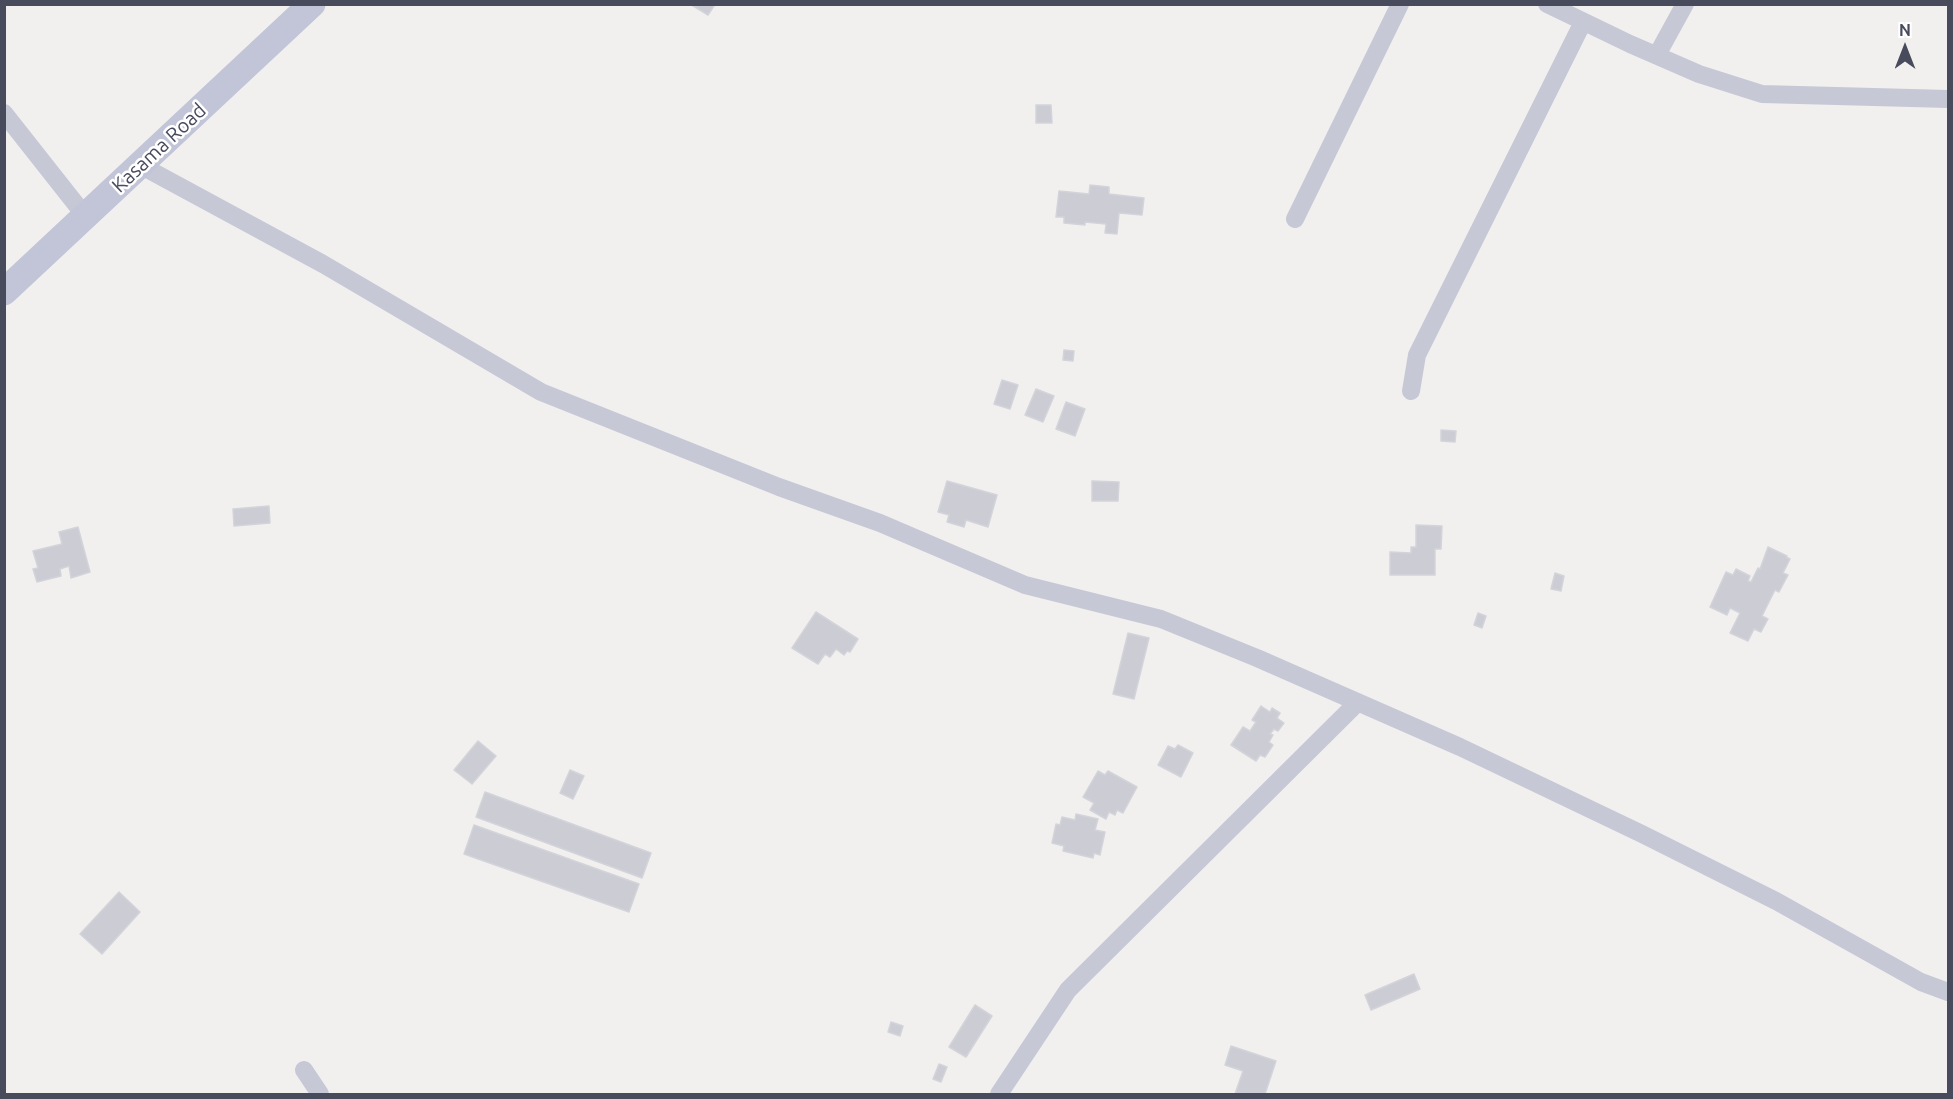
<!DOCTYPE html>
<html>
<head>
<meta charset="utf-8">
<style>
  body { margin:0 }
  #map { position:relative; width:1953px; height:1099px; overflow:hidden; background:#f1f0ef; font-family:Ubuntu,sans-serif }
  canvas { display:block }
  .frame { position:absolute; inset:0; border:6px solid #474b5c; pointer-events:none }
  .north { position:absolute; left:1875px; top:18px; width:60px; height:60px; -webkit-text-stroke:4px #fff; paint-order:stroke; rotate:0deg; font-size:16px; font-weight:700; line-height:24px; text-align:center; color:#474b5c }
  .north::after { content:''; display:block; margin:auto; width:21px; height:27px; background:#474b5c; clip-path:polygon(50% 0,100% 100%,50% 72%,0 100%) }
</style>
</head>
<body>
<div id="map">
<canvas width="1953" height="1099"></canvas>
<div class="frame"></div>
<div class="north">N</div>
</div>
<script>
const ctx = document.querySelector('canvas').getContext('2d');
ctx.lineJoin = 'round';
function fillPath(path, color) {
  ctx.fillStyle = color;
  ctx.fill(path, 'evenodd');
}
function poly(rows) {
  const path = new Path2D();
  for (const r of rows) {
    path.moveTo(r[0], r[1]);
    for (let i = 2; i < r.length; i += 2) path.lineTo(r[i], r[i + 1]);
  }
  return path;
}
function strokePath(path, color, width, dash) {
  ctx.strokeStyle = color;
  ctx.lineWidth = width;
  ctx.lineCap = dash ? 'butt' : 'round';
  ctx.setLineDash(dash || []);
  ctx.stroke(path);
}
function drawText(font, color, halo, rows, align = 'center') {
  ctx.font = font + ' Ubuntu,sans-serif';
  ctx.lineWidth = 5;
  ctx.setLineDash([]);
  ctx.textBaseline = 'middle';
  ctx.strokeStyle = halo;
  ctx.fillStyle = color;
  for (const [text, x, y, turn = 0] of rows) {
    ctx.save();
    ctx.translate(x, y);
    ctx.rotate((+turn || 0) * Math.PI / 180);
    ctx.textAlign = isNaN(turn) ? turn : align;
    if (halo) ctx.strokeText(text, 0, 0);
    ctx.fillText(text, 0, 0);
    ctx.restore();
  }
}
const building = poly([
  [690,4,711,4,714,6,708,15,690,4],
  [1036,105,1051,105,1052,123,1036,123,1036,105],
  [1090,185,1109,187,1109,194,1144,198,1142,215,1119,213,1117,234,1105,233,1106,224,1085,222,1085,225,1064,223,1064,217,1056,217,1059,191,1089,194,1090,185],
  [1064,350,1074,351,1073,361,1063,360,1064,350],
  [1002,380,1018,385,1010,409,994,404,1002,380],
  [1036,389,1054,396,1043,422,1025,415,1036,389],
  [1066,402,1085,409,1075,436,1056,429,1066,402],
  [1441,430,1456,431,1455,442,1441,441,1441,430],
  [947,481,997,495,988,527,966,520,964,527,947,522,949,515,938,512,947,481],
  [1092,481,1119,482,1118,501,1092,501,1092,481],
  [269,506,270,523,234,526,233,509,269,506],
  [1416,525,1442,526,1441,549,1435,549,1435,575,1390,575,1390,552,1411,553,1411,547,1416,547,1416,525],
  [78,527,90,572,71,578,69,566,60,569,61,576,37,582,33,569,38,568,33,551,62,544,59,532,78,527],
  [1768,547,1787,556,1786,557,1790,559,1783,573,1788,575,1779,592,1775,590,1762,616,1768,619,1761,632,1754,629,1748,641,1730,633,1740,613,1730,608,1727,615,1710,607,1726,572,1733,575,1736,569,1750,576,1748,581,1751,582,1758,568,1760,569,1768,547],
  [1555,573,1564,576,1561,591,1551,589,1555,573],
  [816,612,858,639,850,652,847,651,844,655,836,649,830,657,825,654,818,664,792,648,816,612],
  [1478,613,1486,616,1482,628,1474,625,1478,613],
  [1128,633,1149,638,1134,699,1113,694,1128,633],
  [1261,706,1270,712,1272,708,1280,713,1277,718,1284,723,1278,731,1274,729,1270,734,1273,735,1269,742,1273,745,1265,757,1260,755,1256,761,1231,745,1243,727,1250,731,1256,722,1252,720,1261,706],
  [478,741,496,756,472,784,454,770,478,741],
  [1178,745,1193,753,1181,777,1158,765,1168,746,1175,749,1178,745],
  [570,770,584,776,573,799,560,793,570,770],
  [1098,771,1105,775,1108,771,1137,787,1123,813,1117,810,1115,815,1109,812,1106,819,1090,810,1094,803,1083,797,1098,771],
  [485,792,651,853,642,878,476,817,485,792],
  [1076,814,1098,819,1095,830,1105,832,1100,855,1094,853,1093,858,1063,851,1064,846,1052,843,1056,824,1060,825,1062,817,1075,820,1076,814],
  [474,825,639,884,629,912,464,854,474,825],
  [119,892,140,912,102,954,80,934,119,892],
  [1414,974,1420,989,1371,1010,1365,995,1414,974],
  [975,1005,992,1016,966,1057,949,1047,975,1005],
  [891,1022,903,1026,900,1036,888,1032,891,1022],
  [1231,1046,1276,1061,1265,1094,1235,1094,1243,1071,1225,1065,1231,1046],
  [939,1064,947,1067,941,1082,933,1079,939,1064]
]);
const street = poly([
  [1547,4,1630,44,1699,74,1762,94,1948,99],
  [1657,55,1685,4],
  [4,113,86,217],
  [140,165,323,264,541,392,779,487,880,523,1025,585,1161,619,1257,658,1460,747,1642,834,1776,901,1921,982,1948,992],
  [1295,219,1400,4],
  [1411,391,1417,355,1583,22],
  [304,1070,320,1094],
  [999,1094,1068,990,1358,702]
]);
const secondary = poly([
  [4,292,312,4]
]);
const streetNames = [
  ["Kasama Road",159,148,-43]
];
fillPath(building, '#cccdd4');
strokePath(building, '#d3d3da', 1.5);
strokePath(street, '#c6c8d6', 18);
strokePath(secondary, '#c2c4d7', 27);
drawText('20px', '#474b5c', '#fff', streetNames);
</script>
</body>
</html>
